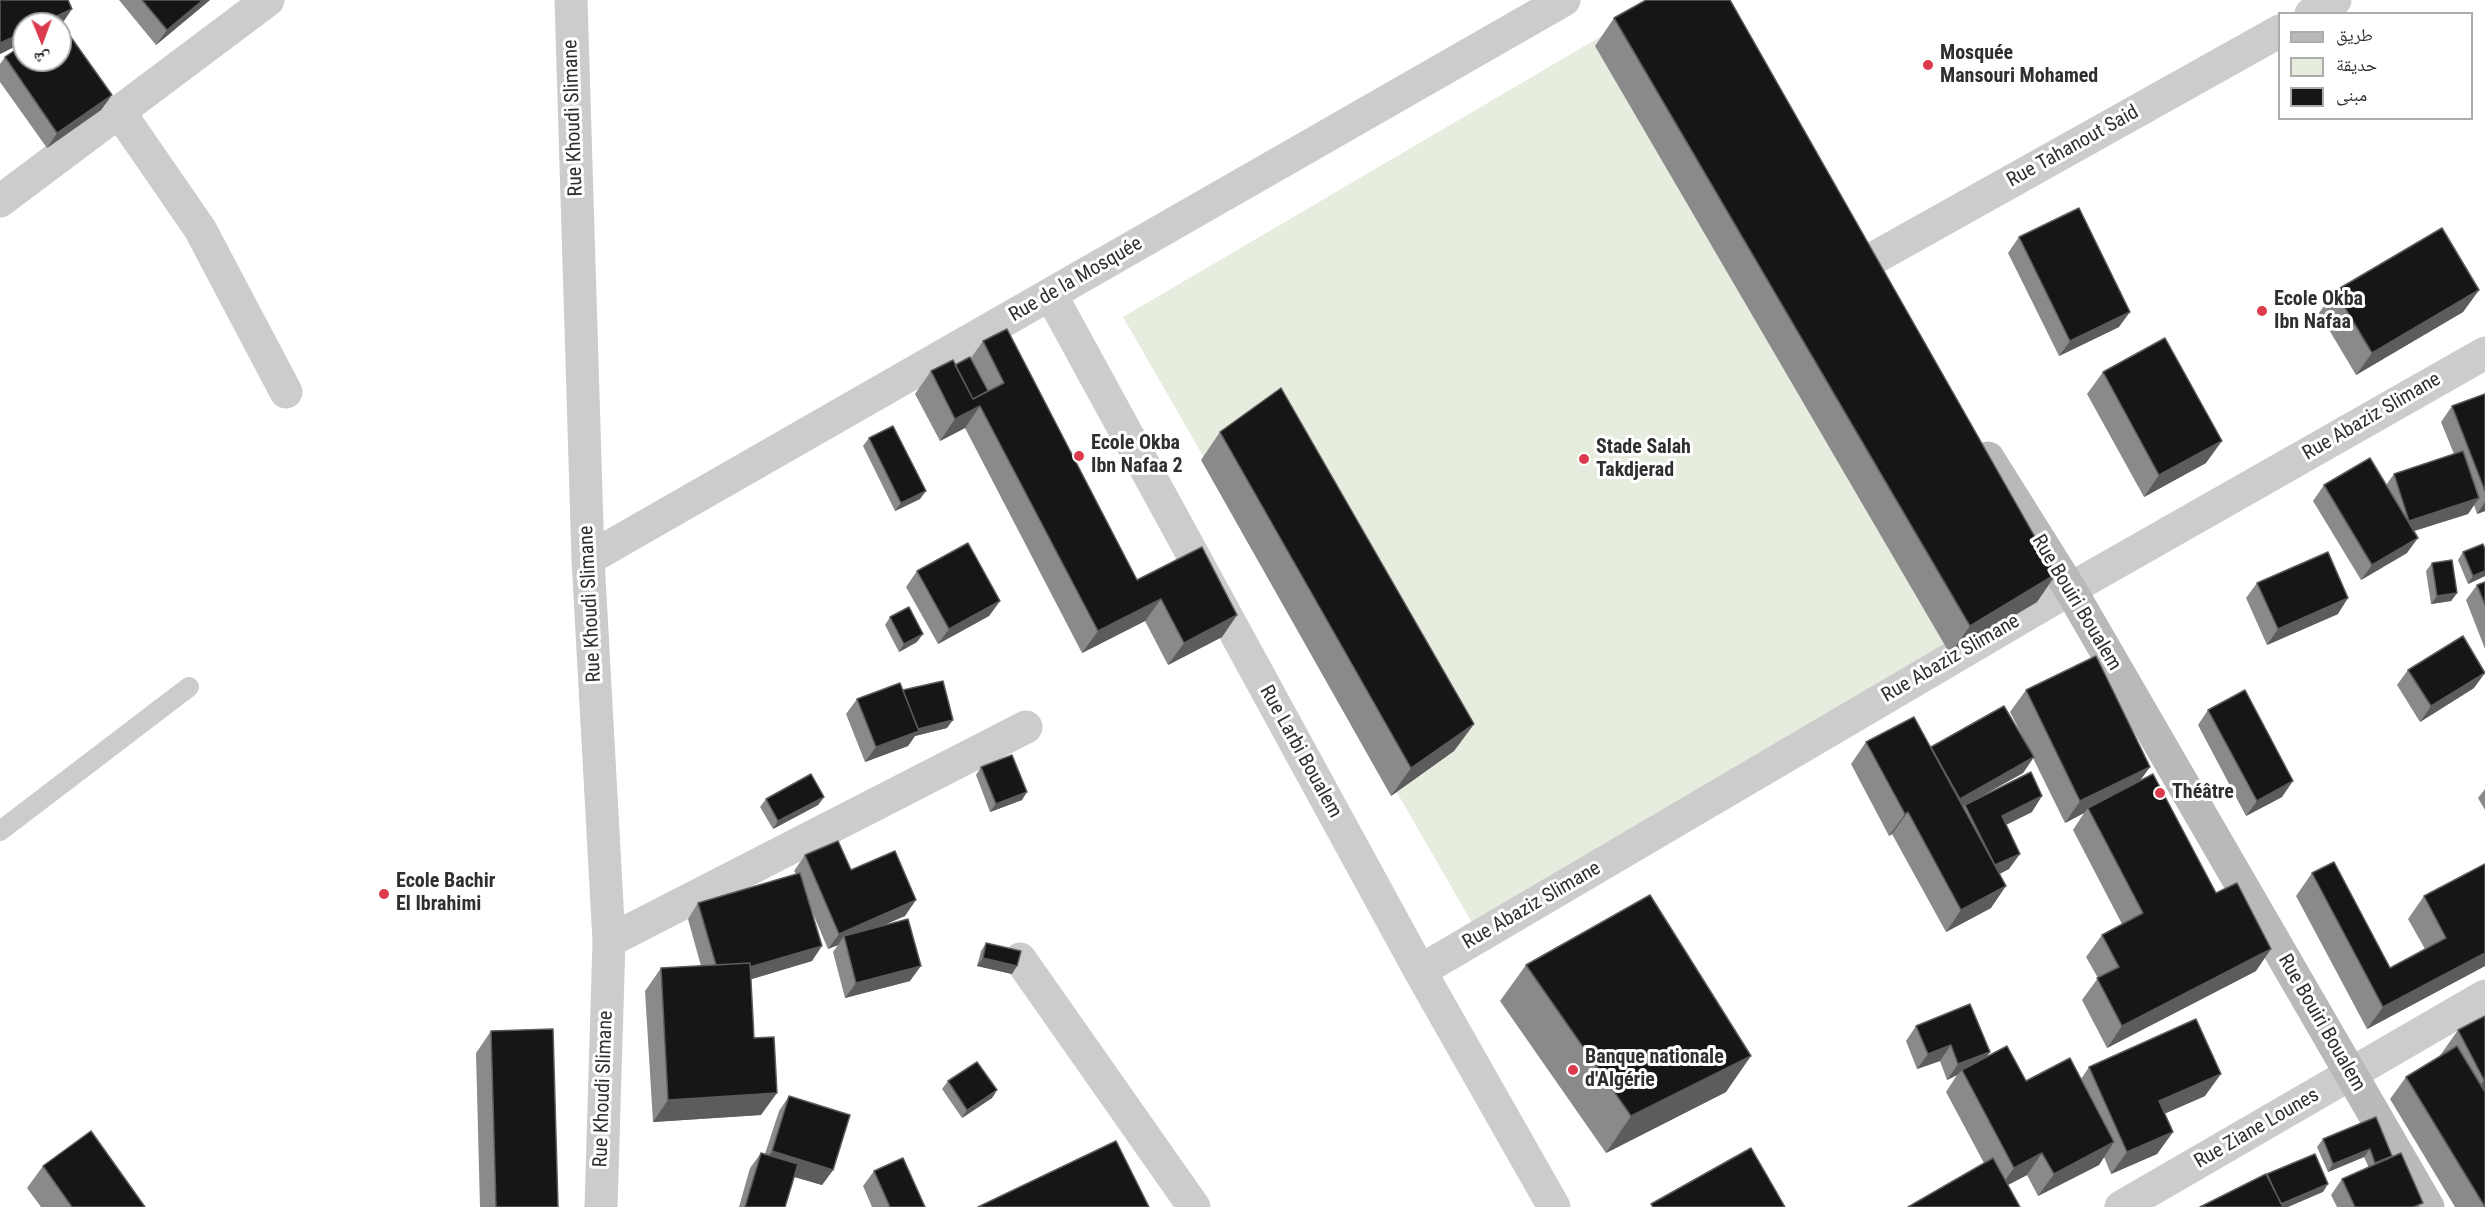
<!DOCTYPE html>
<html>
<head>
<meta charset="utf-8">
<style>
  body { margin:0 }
  #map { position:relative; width:2485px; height:1207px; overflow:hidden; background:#fff; font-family:"Roboto Condensed","Noto Naskh Arabic",sans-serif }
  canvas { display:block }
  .legend { position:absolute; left:2278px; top:12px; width:195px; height:108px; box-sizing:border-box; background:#fff; border:2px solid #acacac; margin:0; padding:8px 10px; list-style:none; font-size:18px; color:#2f2f2f }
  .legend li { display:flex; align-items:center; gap:12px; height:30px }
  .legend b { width:30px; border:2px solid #acacac }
  .north { position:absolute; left:12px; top:12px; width:60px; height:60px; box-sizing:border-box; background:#fff; border:2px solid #acacac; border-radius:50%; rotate:179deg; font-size:16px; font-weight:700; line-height:24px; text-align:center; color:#2f2f2f }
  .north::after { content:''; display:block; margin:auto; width:21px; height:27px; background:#dc3b4d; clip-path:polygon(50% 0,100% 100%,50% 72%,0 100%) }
</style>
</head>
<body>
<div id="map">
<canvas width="2485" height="1207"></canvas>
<ul class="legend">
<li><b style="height:8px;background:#b9b9b9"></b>طريق</li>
<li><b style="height:16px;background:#e6ecde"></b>حديقة</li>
<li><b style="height:16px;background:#161616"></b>مبنى</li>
</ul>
<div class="north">ش</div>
</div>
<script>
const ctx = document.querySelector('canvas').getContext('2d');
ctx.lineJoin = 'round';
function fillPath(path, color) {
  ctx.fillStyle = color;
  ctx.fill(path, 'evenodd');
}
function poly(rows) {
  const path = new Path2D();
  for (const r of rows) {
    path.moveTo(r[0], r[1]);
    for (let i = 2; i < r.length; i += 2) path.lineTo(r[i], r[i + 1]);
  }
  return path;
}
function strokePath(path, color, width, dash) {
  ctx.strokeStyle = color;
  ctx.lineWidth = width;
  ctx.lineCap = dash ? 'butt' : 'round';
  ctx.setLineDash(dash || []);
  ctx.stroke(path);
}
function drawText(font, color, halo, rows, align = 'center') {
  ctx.font = font + ' "Roboto Condensed",sans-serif';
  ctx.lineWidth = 6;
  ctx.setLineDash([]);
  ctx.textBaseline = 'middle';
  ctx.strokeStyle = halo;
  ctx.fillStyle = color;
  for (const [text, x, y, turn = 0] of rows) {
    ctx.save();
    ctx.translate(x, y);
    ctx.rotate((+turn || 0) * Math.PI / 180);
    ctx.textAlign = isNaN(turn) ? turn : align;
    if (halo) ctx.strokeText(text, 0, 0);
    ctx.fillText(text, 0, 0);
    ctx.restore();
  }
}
const green = poly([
  [1663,0,2046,602,1475,928,1123,317]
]);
const service = poly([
  [0,831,189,687]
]);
const minor = poly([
  [571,0,588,559,609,941,601,1207],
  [2311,14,2335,0],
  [120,113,200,229,286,392],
  [0,201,268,0],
  [1867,262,2280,31],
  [1051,295,1420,971,1554,1207],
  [588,559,1564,0],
  [609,941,1026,727],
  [1020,959,1194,1207],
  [1420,971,2070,589,2485,353],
  [2121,1207,2485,996]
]);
const secondary = poly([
  [1988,458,2070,589,2428,1207]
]);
const wall = poly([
  [0,0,62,24,112,95,101,110,47,148,0,82,0,64,5,57,60,60,24,24,24,42,0,54],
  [119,0,210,0,156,45],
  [1614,18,2056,574,2037,602,1950,654,1595,46],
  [2019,237,2119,327,2059,356,2008,253],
  [2479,290,2463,312,2356,375,2319,313,2335,291],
  [983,341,1137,580,1237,615,1222,637,1168,665,1145,621,1082,653,965,428,940,441,915,394,931,371,955,365,971,358],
  [2103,372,2206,463,2144,497,2087,394],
  [2485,394,2485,511,2477,514,2474,505,2468,514,2414,531,2407,553,2361,580,2313,501,2324,485,2386,485,2394,474,2454,454,2441,422,2452,406],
  [1220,432,1474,724,1454,751,1391,796,1201,460],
  [869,438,920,499,895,511,863,446],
  [2485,549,2485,576,2468,584,2458,560,2463,552],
  [2432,563,2457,593,2451,601,2431,604,2426,571],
  [917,571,1000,601,989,616,938,644,906,587],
  [2485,582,2485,649,2466,600,2477,585],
  [2257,583,2338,614,2267,645,2246,598],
  [890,617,917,642,899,652,885,625],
  [2408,670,2474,688,2420,722,2397,685],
  [903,690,947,728,915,736,908,746,865,762,846,714,857,699],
  [2026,690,2141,780,2256,971,2107,1048,2082,1000,2098,978,2086,957,2102,935,2122,924,2073,830,2084,813,2065,823,2033,758,2023,773,1971,802,2032,812,2006,825,2009,869,2000,874,1991,908,1946,932,1892,834,1889,836,1851,764,1866,742,1931,747,2027,745,2010,712],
  [2208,710,2282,797,2246,816,2198,725],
  [981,767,1022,800,990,812,976,775],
  [2485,789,2485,810,2478,798],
  [824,797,818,805,773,829,760,807,766,799],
  [805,855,851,870,905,916,880,926,910,981,845,998,833,952,838,945,828,949,811,909,812,961,751,979,754,1038,761,1115,653,1122,645,991,661,968,701,966,688,919,698,903,796,874,794,871],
  [2485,864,2485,966,2367,1029,2296,896,2312,873,2390,968,2425,949,2408,919,2424,896],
  [986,943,1012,974,977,966,981,951],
  [1526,965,1726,1092,1606,1153,1500,1001],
  [2485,1016,2485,1207,2455,1207,2390,1099,2406,1077,2439,1057,2458,1030],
  [1916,1026,1986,1057,2026,1081,2081,1079,2089,1067,2205,1096,2164,1114,2173,1132,2157,1154,2111,1174,2104,1157,2099,1165,2038,1196,2027,1175,2008,1185,1984,1163,1946,1092,1957,1075,1947,1080,1940,1061,1917,1069,1906,1041],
  [491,1031,558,1207,480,1207,476,1053],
  [948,1081,997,1090,992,1098,962,1118,942,1089],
  [789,1096,833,1170,822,1185,794,1177,785,1207,739,1207,750,1168,761,1153,765,1154,779,1111],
  [2376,1117,2390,1158,2420,1207,2337,1207,2331,1195,2342,1179,2369,1168,2364,1157,2328,1172,2317,1147,2323,1139],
  [43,1166,145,1207,41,1207,27,1188],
  [874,1171,925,1207,872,1207,863,1186]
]);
const shadedWall = poly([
  [203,0,210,0,156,45,167,30],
  [72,9,62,24,40,24],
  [24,32,24,42,0,54,0,43],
  [112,95,101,110,47,148,57,133],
  [2479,290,2463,312,2356,375,2372,353],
  [2130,312,2119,327,2059,356,2070,341],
  [980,406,965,428,940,441,955,419],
  [2222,441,2206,463,2144,497,2159,475],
  [926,491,920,499,895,511,901,503],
  [2479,498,2468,514,2398,536,2409,521],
  [2485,502,2485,511,2477,514],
  [2418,538,2407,553,2361,580,2372,565],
  [2485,571,2485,576,2468,584,2473,576],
  [2056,574,2037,602,1950,654,1970,626],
  [2457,593,2451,601,2431,604,2437,596],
  [2348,598,2338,614,2267,645,2278,629],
  [1161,599,1145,621,1082,653,1098,631],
  [1000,601,989,616,938,644,949,629],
  [1237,615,1222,637,1168,665,1184,643],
  [923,634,917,642,899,652,904,644],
  [2485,673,2474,688,2420,722,2431,706],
  [953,720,947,728,915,736,908,746,865,762,876,747,912,730],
  [1474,724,1454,751,1391,796,1411,768],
  [2034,757,2023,773,1949,814,1960,799],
  [2150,767,2134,789,2088,808,2084,813,2065,823,2080,801],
  [2293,781,2282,797,2246,816,2257,801],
  [1027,792,1022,800,990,812,996,804],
  [2042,796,2032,812,1991,832,2002,816],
  [824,797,818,805,773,829,778,821],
  [1908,812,1892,834,1889,836,1905,814],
  [2020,854,2009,869,1984,881,1995,866],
  [2006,886,1991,908,1946,932,1961,910],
  [916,900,905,916,845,942,844,936,838,945,828,949,839,934],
  [822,946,812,961,729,986,718,972],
  [2271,949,2256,971,2107,1048,2122,1026],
  [2485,953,2485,966,2367,1029,2383,1007],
  [983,958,1017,966,1012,974,977,966],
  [921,966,910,981,845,998,856,983],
  [1951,1045,1940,1061,1917,1069,1928,1054],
  [1990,1052,1979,1067,1962,1070,1957,1075,1947,1080,1958,1064],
  [1751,1056,1726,1092,1606,1153,1631,1116],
  [2221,1074,2205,1096,2143,1123,2159,1101],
  [2485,1079,2485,1097,2464,1108,2484,1080],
  [997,1090,992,1098,962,1118,967,1110],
  [777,1093,761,1115,653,1122,668,1100],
  [2173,1132,2157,1154,2111,1174,2127,1152],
  [2114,1142,2099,1165,2038,1196,2054,1174],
  [2370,1149,2364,1157,2328,1172,2333,1164],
  [772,1151,833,1170,822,1185,761,1167],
  [2042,1153,2027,1175,1998,1190,2014,1168],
  [2392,1156,2386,1164,2370,1171,2375,1163],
  [2328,1184,2323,1192,2288,1207,2278,1207,2280,1205]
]);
const building = poly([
  [0,0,68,0,72,9,40,24,24,24,24,32,0,43,0,0],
  [142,0,203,0,167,30,142,0],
  [1646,0,1730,0,2056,574,1970,626,1614,18,1646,0],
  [58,19,112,95,57,133,5,57,24,44,24,60,60,60,60,24,52,24,58,19],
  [2079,208,2130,312,2070,341,2019,237,2079,208],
  [2442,228,2479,290,2372,353,2335,291,2442,228],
  [1007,329,1137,580,1202,547,1237,615,1184,643,1161,599,1098,631,980,406,955,419,931,371,953,360,973,399,1004,383,983,341,1007,329],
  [2165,338,2222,441,2159,475,2103,372,2165,338],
  [970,357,988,391,973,399,955,365,970,357],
  [1281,388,1474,724,1411,768,1220,432,1281,388],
  [2485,394,2485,491,2452,406,2485,394],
  [893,426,926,491,901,503,869,438,893,426],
  [2463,451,2479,498,2409,521,2394,474,2463,451],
  [2370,458,2418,538,2372,565,2324,485,2370,458],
  [968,543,1000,601,949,629,917,571,968,543],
  [2483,544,2485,549,2485,571,2473,576,2463,552,2483,544],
  [2328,552,2348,598,2278,629,2257,583,2328,552],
  [2452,560,2457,593,2437,596,2432,563,2452,560],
  [2485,582,2485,605,2477,585,2485,582],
  [909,607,923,634,904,644,890,617,909,607],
  [2463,636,2485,673,2431,706,2408,670,2463,636],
  [2096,656,2150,767,2080,801,2026,690,2096,656],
  [943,681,953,720,918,729,903,690,943,681],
  [900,683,919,731,876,747,857,699,900,683],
  [2245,690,2293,781,2257,801,2208,710,2245,690],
  [2004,706,2034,757,1960,799,1931,747,2004,706],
  [1914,717,2006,886,1961,910,1908,812,1905,814,1866,742,1914,717],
  [1012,755,1027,792,996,804,981,767,1012,755],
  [2031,772,2042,796,2002,816,2020,854,1995,865,1965,805,2031,772],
  [811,774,824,797,778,821,766,799,811,774],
  [2153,774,2216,893,2237,883,2271,949,2122,1026,2097,978,2119,967,2102,935,2143,913,2088,808,2153,774],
  [838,841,851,870,895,851,916,900,839,934,805,855,838,841],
  [2334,862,2390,968,2446,938,2424,896,2485,864,2485,953,2383,1007,2312,873,2334,862],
  [800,873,822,946,750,967,750,963,716,965,698,903,800,873],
  [1650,895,1751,1056,1631,1116,1526,965,1650,895],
  [908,919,921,966,856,983,844,936,908,919],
  [986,943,1021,951,1017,966,983,958,986,943],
  [750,963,754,1038,774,1037,777,1093,668,1100,661,968,750,963],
  [1970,1004,1990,1052,1958,1064,1951,1045,1928,1054,1916,1026,1970,1004],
  [2485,1016,2485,1079,2484,1080,2458,1030,2485,1016],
  [2196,1019,2221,1074,2159,1101,2173,1132,2127,1152,2089,1067,2196,1019],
  [553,1029,558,1207,496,1207,491,1031,553,1029],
  [2007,1046,2026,1081,2070,1058,2114,1142,2054,1174,2042,1153,2014,1168,1962,1070,2007,1046],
  [2457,1046,2485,1092,2485,1207,2406,1077,2457,1046],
  [977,1062,997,1090,967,1110,948,1081,977,1062],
  [789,1096,850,1115,833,1170,772,1151,789,1096],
  [2376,1117,2392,1156,2375,1163,2370,1149,2333,1164,2323,1139,2376,1117],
  [91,1131,145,1207,72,1207,43,1166,91,1131],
  [1116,1141,1149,1207,978,1207,1116,1141],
  [1751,1148,1785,1207,1653,1207,1651,1204,1751,1148],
  [761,1153,798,1164,785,1207,745,1207,761,1153],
  [2401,1153,2423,1203,2413,1207,2355,1207,2342,1179,2401,1153],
  [2315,1154,2328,1184,2281,1204,2267,1174,2315,1154],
  [903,1158,925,1207,890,1207,874,1171,903,1158],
  [1993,1158,2020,1207,1908,1207,1993,1158],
  [2266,1174,2283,1207,2200,1207,2266,1174]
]);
const markers = [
  [1928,65,6,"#dc3b4d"],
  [2262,311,6,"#dc3b4d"],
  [1079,456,6,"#dc3b4d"],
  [1584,459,6,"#dc3b4d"],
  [2160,793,6,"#dc3b4d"],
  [384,894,6,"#dc3b4d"],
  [1573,1070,6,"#dc3b4d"]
];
const poiNames = [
  ["Mosquée",1940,54],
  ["Mansouri Mohamed",1940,77],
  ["Ecole Okba",2274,300],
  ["Ibn Nafaa",2274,323],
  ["Ecole Okba",1091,444],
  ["Ibn Nafaa 2",1091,467],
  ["Stade Salah",1596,448],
  ["Takdjerad",1596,471],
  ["Théâtre",2172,793],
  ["Ecole Bachir",396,882],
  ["El Ibrahimi",396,905],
  ["Banque nationale",1585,1058],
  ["d'Algérie",1585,1081]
];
const streetNames = [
  ["Rue Khoudi Slimane",574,118,-92],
  ["Rue Tahanout Said",2073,147,-29],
  ["Rue de la Mosquée",1076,280,-30],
  ["Rue Abaziz Slimane",2372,417,-30],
  ["Rue Bouiri Boualem",2076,603,59],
  ["Rue Khoudi Slimane",591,604,-93],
  ["Rue Abaziz Slimane",1951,659,-30],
  ["Rue Larbi Boualem",1300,752,61],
  ["Rue Abaziz Slimane",1532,906,-30],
  ["Rue Bouiri Boualem",2321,1023,60],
  ["Rue Khoudi Slimane",604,1089,-88],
  ["Rue Ziane Lounes",2257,1129,-30]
];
fillPath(green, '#e6ecde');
strokePath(service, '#ccc', 20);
strokePath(minor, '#ccc', 33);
strokePath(secondary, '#b9b9b9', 33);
fillPath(wall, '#8a8a8a');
fillPath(shadedWall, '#5c5c5c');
fillPath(building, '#161616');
strokePath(building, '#5c5c5c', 1.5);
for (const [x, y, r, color] of markers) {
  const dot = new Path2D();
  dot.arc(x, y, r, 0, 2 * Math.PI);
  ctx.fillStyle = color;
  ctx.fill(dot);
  strokePath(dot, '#fff', 2);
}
drawText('bold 20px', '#2f2f2f', '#fff', poiNames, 'left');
drawText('20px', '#2f2f2f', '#fff', streetNames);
</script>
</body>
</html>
